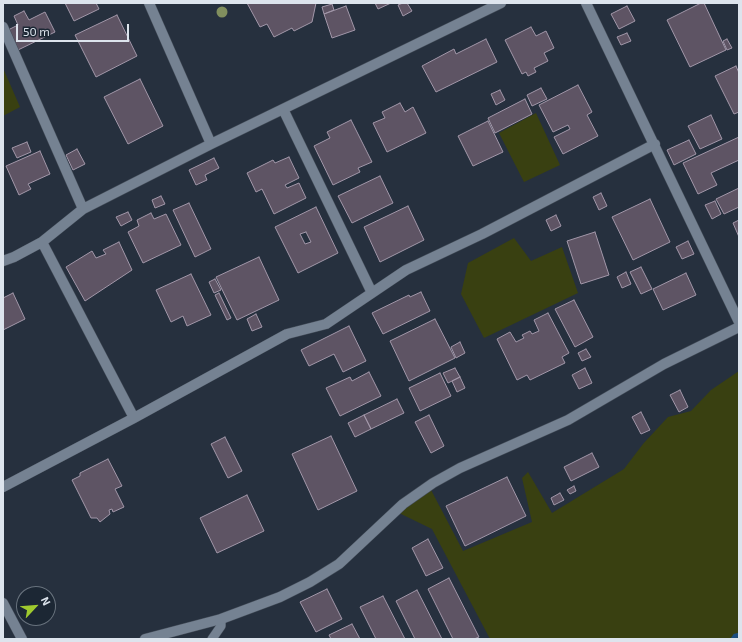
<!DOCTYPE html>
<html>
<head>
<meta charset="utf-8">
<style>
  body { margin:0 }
  #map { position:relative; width:742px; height:642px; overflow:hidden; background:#26303e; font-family:"Exo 2",sans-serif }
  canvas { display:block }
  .frame { position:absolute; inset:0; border:4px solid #dde4ed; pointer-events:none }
  .north { position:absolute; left:16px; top:586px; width:40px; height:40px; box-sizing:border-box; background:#1c2734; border:1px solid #69737e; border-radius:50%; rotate:64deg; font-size:11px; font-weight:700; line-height:16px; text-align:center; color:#dde4ed }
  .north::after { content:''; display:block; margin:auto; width:14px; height:18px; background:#9fca2e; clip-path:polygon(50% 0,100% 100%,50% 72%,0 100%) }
  .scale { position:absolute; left:16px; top:24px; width:113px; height:18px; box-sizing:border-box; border:2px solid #dde4ed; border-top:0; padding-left:5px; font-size:12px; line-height:14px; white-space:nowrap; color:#dde4ed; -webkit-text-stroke:3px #1c2734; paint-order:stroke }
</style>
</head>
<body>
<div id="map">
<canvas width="742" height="642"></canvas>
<div class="frame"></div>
<div class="north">N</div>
<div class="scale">50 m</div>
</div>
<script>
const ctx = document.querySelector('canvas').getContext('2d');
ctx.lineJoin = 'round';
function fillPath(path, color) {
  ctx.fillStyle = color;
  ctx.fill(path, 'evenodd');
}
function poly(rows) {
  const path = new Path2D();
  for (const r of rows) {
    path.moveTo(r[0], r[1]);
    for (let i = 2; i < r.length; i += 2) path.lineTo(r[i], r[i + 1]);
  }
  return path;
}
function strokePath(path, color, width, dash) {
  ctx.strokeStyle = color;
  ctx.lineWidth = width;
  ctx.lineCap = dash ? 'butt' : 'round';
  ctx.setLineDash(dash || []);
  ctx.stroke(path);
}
const green = poly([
  [3,68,20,107,3,116],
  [536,113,560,165,524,182,499,133],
  [514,238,531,261,562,247,578,293,484,338,461,294,468,263],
  [739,371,739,639,490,639,432,529,399,513,430,488,463,551,532,522,522,478,528,472,552,513,624,469,643,444,668,417,691,411,711,390]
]);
const stream = poly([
  [733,639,735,636,739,635]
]);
const building = poly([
  [65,3,96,3,99,9,74,21,65,3],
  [247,3,316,3,312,22,294,31,292,28,274,37,267,24,260,27,247,3],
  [375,3,391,3,378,9,375,3],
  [403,3,407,3,412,11,403,16,398,5,403,3],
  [701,3,704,3,726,50,690,67,667,20,701,3],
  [332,4,334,10,324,14,322,7,332,4],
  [346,6,355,30,332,38,324,14,346,6],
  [627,6,635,21,619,29,611,14,627,6],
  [24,11,29,20,45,12,55,32,18,50,8,30,18,25,14,16,24,11],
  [117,15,137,56,96,77,75,35,117,15],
  [531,27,536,36,546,31,554,48,544,53,548,61,534,68,536,72,528,76,526,72,522,74,505,40,531,27],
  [627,33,631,41,621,45,617,37,627,33],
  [486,39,497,62,436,92,422,66,454,49,456,54,486,39],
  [727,39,732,48,727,50,723,41,727,39],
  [736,66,739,73,739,112,734,114,715,76,736,66],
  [140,79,163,126,128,144,104,97,140,79],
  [578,85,592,112,587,115,598,136,563,154,554,137,570,129,568,125,553,132,539,105,578,85],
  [541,88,547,99,532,106,527,95,541,88],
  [500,90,505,100,496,105,491,94,500,90],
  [525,99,532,114,495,133,488,118,525,99],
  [400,103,405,112,413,107,426,133,387,152,373,123,385,118,382,112,400,103],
  [711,115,722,139,700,149,688,126,711,115],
  [351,120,372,162,358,168,360,172,333,185,314,146,330,138,327,132,351,120],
  [488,121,503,152,473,166,458,136,488,121],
  [739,137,739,160,711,173,717,185,698,194,683,163,739,137],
  [689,140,696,154,674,165,667,150,689,140],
  [27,142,31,152,17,158,12,148,27,142],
  [77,149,85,164,73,170,66,155,77,149],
  [40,151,50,174,28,184,31,189,19,195,6,166,40,151],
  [289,157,299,178,285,185,287,188,299,183,306,198,274,214,262,189,256,192,247,173,273,160,275,163,289,157],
  [214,158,219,168,205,175,207,180,196,185,189,170,214,158],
  [380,176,393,203,352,223,338,196,380,176],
  [739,188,739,207,724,214,716,199,739,188],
  [601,193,607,206,599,210,593,197,601,193],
  [161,196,165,204,155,208,152,200,161,196],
  [650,199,670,242,633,260,612,217,650,199],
  [715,201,721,214,712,219,705,205,715,201],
  [189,203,211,249,195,257,173,210,189,203],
  [408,206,424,240,380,262,364,227,408,206],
  [316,207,338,253,298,273,275,227,316,207],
  [306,232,311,242,305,244,300,234,306,232],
  [128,212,132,220,121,226,116,217,128,212],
  [151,213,154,219,166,214,181,245,143,263,128,232,139,226,137,220,151,213],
  [556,215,561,226,551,231,546,220,556,215],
  [739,220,739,237,733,223,739,220],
  [595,232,609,275,581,284,567,241,595,232],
  [688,241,694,254,682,259,676,247,688,241],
  [119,242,132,270,85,301,66,267,92,251,96,258,106,254,103,250,119,242],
  [259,257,279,300,237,320,216,277,259,257],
  [641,267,652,289,641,294,630,272,641,267],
  [626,272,631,284,622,288,617,277,626,272],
  [686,273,696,295,663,310,653,289,686,273],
  [191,274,211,315,187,326,183,316,171,322,156,290,191,274],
  [215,279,221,290,214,293,209,282,215,279],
  [421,292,430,311,383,334,372,313,409,295,410,297,421,292],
  [13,293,25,319,3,330,3,298,13,293],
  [219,293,231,318,227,320,215,295,219,293],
  [574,300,593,337,575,347,555,309,574,300],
  [548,313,569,353,562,357,565,363,530,380,527,375,517,380,497,339,510,332,516,342,524,338,522,335,530,331,532,334,539,331,534,320,548,313],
  [256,314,262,327,252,331,247,319,256,314],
  [435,319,455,358,409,381,390,341,435,319],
  [349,326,366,361,343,372,334,354,309,366,301,350,349,326],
  [460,342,465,353,456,358,451,347,460,342],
  [586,349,591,357,582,361,578,353,586,349],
  [455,368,460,377,448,383,443,373,455,368],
  [585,368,592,383,579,389,572,375,585,368],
  [369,372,381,396,340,416,326,388,350,377,352,381,369,372],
  [440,373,451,396,420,411,409,388,440,373],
  [460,377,465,388,457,392,452,381,460,377],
  [680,390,688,407,679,412,670,395,680,390],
  [397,399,404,413,371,429,364,415,397,399],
  [641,412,650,430,641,434,632,417,641,412],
  [364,415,371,429,355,437,348,423,364,415],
  [429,415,444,446,431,453,415,422,429,415],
  [331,436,357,491,318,510,292,454,331,436],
  [225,437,242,471,228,478,211,444,225,437],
  [592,453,599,467,571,481,564,467,592,453],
  [108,459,122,486,115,489,124,507,113,512,112,509,109,510,110,514,100,522,97,518,91,518,72,480,80,476,80,473,108,459],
  [507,477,526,516,465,546,446,506,507,477],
  [574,486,576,491,570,494,567,490,574,486],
  [560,493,564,500,554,505,551,498,560,493],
  [247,495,264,531,217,553,200,518,247,495],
  [428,539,443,568,426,576,412,548,428,539],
  [449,578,479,637,474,639,453,639,428,589,449,578],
  [327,589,342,619,316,632,300,602,327,589],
  [417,590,442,639,415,639,396,601,417,590],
  [383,596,405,639,376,639,360,607,383,596],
  [352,624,360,639,331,639,329,635,352,624]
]);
const lane = poly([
  [212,639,221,626,221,619]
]);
const street = poly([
  [149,3,211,144],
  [586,3,739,322],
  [3,27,83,209],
  [283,109,372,293],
  [42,242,134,418],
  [3,261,14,257,42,242,83,209,211,144,501,3],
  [3,487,134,418,287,334,326,324,406,270,482,234,655,144],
  [3,603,22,639],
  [145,639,221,619,280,597,310,582,339,564,403,504,433,483,460,468,568,420,664,364,739,327]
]);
const trees = [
  [222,12]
];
fillPath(green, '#394011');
strokePath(stream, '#1d4d7e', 4.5);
fillPath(building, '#5e5464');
strokePath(building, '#a297a9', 1);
strokePath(lane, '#444d59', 10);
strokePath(street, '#444d59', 11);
strokePath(lane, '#758292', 9);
strokePath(street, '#758292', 10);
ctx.fillStyle = '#818f5e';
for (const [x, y] of trees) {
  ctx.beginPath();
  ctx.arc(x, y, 5.5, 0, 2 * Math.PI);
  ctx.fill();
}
</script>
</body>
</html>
